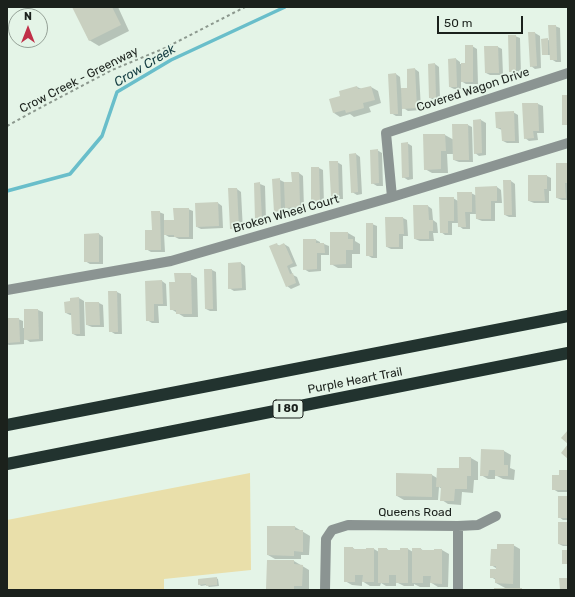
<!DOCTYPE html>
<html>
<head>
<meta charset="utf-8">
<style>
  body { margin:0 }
  #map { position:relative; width:575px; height:597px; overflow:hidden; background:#e4f4e7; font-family:Rubik,sans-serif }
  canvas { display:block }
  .frame { position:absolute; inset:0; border:8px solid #1b211c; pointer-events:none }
  .north { position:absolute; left:8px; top:8px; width:40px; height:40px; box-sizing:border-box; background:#e4f4e7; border:1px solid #94a096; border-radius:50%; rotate:0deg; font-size:11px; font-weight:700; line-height:16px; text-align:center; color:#1b211c }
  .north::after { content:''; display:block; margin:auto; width:14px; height:18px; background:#c02f48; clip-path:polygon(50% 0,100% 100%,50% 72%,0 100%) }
  .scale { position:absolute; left:437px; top:16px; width:86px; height:18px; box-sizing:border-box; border:2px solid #1b211c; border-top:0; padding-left:5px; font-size:12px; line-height:14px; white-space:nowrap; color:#1b211c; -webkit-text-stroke:3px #e4f4e7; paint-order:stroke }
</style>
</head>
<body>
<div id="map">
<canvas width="575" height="597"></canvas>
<div class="frame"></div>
<div class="north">N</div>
<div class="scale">50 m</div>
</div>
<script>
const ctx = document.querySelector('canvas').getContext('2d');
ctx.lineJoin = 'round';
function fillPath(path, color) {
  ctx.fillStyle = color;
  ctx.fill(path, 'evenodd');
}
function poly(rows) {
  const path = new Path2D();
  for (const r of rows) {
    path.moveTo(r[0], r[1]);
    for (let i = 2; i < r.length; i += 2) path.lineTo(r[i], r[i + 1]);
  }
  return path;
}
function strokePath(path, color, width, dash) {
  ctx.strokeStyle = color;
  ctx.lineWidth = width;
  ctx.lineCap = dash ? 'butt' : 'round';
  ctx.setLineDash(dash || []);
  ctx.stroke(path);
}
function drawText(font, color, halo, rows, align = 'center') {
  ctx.font = font + ' Rubik,sans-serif';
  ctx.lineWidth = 3.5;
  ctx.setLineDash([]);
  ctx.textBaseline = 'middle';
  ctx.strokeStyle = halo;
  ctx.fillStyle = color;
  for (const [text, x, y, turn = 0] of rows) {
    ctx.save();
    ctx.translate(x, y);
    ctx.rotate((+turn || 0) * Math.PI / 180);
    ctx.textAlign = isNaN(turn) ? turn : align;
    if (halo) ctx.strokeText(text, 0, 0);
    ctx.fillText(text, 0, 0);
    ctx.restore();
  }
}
const green = poly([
  [250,473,251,570,164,579,164,590,7,590,7,520]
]);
const shadow = poly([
  [73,7,118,7,129,31,99,46,89,40],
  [555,26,560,28,561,62,556,62,551,59,551,55,545,55,543,54,547,39,550,41],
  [529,33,535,33,540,36,541,68,535,69,531,66],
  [515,36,520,38,521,74,515,74,510,71],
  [472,46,477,49,478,84,466,84,461,81,461,89,454,89,450,87,456,59,460,62,460,64,466,64],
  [498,47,502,49,503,75,490,75,486,73],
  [435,64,439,67,440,100,435,100,430,98],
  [415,69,419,72,421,110,408,111,402,107,402,116,396,116,391,113,396,74,400,77,401,89,408,89],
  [357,87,362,89,371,87,378,91,381,103,369,107,371,112,354,117,350,114,340,117,334,113,342,96],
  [524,104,538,104,543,106,544,133,537,133,538,140,529,141,525,138],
  [513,112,518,115,519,143,507,143,503,141,502,130,497,128],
  [474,120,481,120,486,123,486,155,479,156,475,153],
  [468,125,472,127,473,162,459,162,454,160,454,154,447,154,448,173,432,173,425,169,424,135,445,135,454,140],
  [407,143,412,146,413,179,408,180,403,177],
  [377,150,382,153,383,186,377,186,372,183],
  [356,154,360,157,362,194,357,195,352,192],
  [337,162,342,165,343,199,336,199,332,196],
  [568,164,568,200,562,200,557,198],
  [319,168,323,170,324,205,317,205,312,203],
  [299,173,303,176,304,209,291,210,285,207,285,213,279,214,275,211,280,180,284,182,293,183],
  [547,176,551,178,551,191,549,191,549,203,534,203,529,201],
  [511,181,515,184,516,217,509,217,505,215],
  [255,184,260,184,265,186,266,221,261,222,256,219],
  [497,187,501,190,502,203,495,203,495,221,482,221,477,219,477,214,470,214,470,229,463,229,459,226,459,223,452,223,452,235,445,235,441,232,453,198,458,201,471,193,477,196],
  [237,189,241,192,243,231,235,231,231,228],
  [218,203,222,206,223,228,201,229,197,227],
  [428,206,432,209,433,220,437,223,438,233,433,233,434,241,420,241,415,239],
  [188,209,193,211,193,239,179,239,175,237,169,237,164,234,165,252,151,252,146,249,159,212,164,214,164,221,175,221],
  [403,218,407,220,408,236,403,236,403,249,391,249,387,247],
  [372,224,377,226,377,258,372,258,367,255],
  [348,233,355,237,355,241,360,244,360,254,352,254,352,268,338,268,331,264],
  [99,234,103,237,103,264,90,264,85,261],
  [316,240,320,242,320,244,324,244,329,246,329,255,321,255,321,271,309,272,304,269],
  [276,244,280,246,284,244,289,247,297,266,290,268,293,275,297,277,300,285,291,289,287,286],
  [241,263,245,266,246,290,234,291,229,288],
  [212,270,216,272,217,311,210,311,206,309],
  [190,274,197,278,198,317,184,317,171,309,176,283],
  [162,281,166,284,167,306,158,306,159,323,152,323,147,320],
  [117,292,121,294,122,334,115,334,110,331],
  [79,298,84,301,85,336,77,336,73,334,72,315,70,315,66,313,71,302,71,299],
  [99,303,103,305,104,327,92,327,87,325],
  [25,310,38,310,43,312,43,341,30,342,24,338,24,344,9,345,7,344,7,319,18,319,23,321,23,328,25,328],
  [504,451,511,455,510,468,515,470,514,480,503,479,495,475,495,479,488,479,481,475],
  [460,458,471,458,478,462,478,480,474,480,473,493,462,492,461,505,448,504,442,500,442,489,439,487,438,500,404,500,397,496,432,475,437,478,460,469],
  [568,471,568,492,558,492,553,489,560,476],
  [568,497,568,520,563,520,559,517],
  [568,523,568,546,563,546,559,544],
  [295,527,310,536,309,555,301,555,301,559,275,559,268,555],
  [513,545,520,549,520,589,523,590,495,590,507,589,496,583,496,580,491,577,499,570,491,565],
  [353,548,356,550,374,549,379,552,387,549,390,551,401,551,408,549,413,552,421,549,424,551,442,550,449,554,448,587,438,587,430,582,430,587,420,587,414,584,414,586,404,586,396,582,396,586,386,586,381,583,380,586,370,586,362,581,362,586,352,585,345,581],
  [268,561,294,561,309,570,309,589,269,590,267,589],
  [216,578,218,579,219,586,209,587,207,585,201,586,199,584]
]);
const stream = poly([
  [7,191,70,174,102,136,117,92,171,60,285,7]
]);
const building = poly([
  [72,7,112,7,121,25,89,41],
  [548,25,556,25,557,60,550,60],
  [528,32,535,32,537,66,530,67],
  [508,35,516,35,516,72,509,72],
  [548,38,548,55,542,55,541,39],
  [465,45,473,45,473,82,461,82,461,63,465,63],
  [484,46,498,46,499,73,485,73],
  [456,58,457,87,449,87,448,59],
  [435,63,436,98,429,98,428,64],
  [415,68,417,108,402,109,401,88,407,88,407,69],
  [396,73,398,114,390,114,388,74],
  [357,86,358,89,371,86,375,100,363,103,364,108,346,113,345,110,333,113,329,99,340,96,339,91],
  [562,95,568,95,568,125,562,125],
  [522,103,538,103,539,131,533,131,534,138,524,139],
  [514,111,515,141,502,141,501,128,496,128,495,112],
  [481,119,482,153,474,154,473,120],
  [452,124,468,124,469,160,453,160],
  [423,134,445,134,446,151,441,151,441,169,424,170],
  [408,142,409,177,402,178,401,143],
  [378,149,379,183,371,184,370,150],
  [356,153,358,192,351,193,349,154],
  [329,161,338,161,339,197,331,197],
  [556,163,568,163,568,183,565,183,566,198,556,198],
  [311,167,319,167,320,203,311,203],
  [291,172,299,172,300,207,285,208,284,182,292,182],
  [528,175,547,175,547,189,544,189,545,201,528,201],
  [280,178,281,211,274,212,272,179],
  [503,180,511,180,512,215,504,215],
  [260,182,262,219,255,220,254,183],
  [497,186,497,201,491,201,491,219,476,219,475,187],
  [228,188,237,188,239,229,230,229],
  [457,192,472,192,472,212,465,212,466,227,458,227],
  [439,197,454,197,454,221,448,221,448,233,440,233],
  [218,202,219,226,196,227,195,203],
  [413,205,428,205,429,220,433,220,433,231,429,231,429,239,414,239],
  [173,208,189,208,189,237,174,237,174,235,164,235,164,220,174,220],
  [151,211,160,211,161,250,145,250,145,230,152,230],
  [385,217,403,217,404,234,399,234,399,247,386,247],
  [366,223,373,223,373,256,366,256],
  [330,232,348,232,348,239,353,239,353,250,346,250,346,264,330,265],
  [99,233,99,262,84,262,84,234],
  [303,239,316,239,316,243,324,243,325,253,317,253,317,269,303,270],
  [277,243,278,246,284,243,293,263,287,266,290,274,293,273,296,283,286,287,269,246],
  [241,262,242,288,228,289,228,263],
  [204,269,212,269,213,309,205,309],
  [174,273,191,273,192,314,176,314,176,310,170,310,169,282,175,282],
  [162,280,163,304,154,304,154,321,146,321,145,281],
  [108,291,117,291,118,332,109,332],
  [79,297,80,334,72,334,71,313,65,313,64,302,70,301,70,298],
  [85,302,99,302,100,325,86,325],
  [24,309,38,309,39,339,24,340],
  [7,318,19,318,20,342,7,343],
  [568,430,568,459,561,453,568,444,561,438],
  [481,449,504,450,504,465,508,465,508,476,495,476,495,470,489,470,488,476,480,476],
  [459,457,471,457,471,476,467,476,467,489,455,489,454,501,440,501,441,487,436,487,437,468,459,468],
  [559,470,568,470,568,490,552,490,552,475,559,475],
  [396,473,432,474,432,497,396,496],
  [558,496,568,496,568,518,558,518],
  [558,522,568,522,568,545,558,544],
  [267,526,295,526,295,530,303,530,303,552,294,551,294,556,267,555],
  [497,544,514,544,513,584,495,583,495,578,490,578,490,569,496,569,496,566,490,566,491,549,497,549],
  [344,547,353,547,353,549,366,549,366,548,374,548,374,582,362,582,363,575,355,575,355,582,344,582],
  [378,548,387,548,387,550,400,550,400,548,408,548,408,583,396,583,396,575,389,575,389,583,378,583],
  [412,548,421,548,421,550,434,550,434,549,442,549,442,584,430,583,431,576,423,576,423,583,412,583],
  [562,550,568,550,568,564,562,564],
  [267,560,294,560,294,564,303,565,302,586,294,586,294,590,266,589],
  [217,577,217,585,206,586,206,584,198,585,198,579],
  [559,578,568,578,568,590,560,590],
  [494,588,522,588,522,590,494,590]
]);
const path = poly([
  [7,126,36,110,112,70,165,48,245,7]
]);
const minor = poly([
  [392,197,386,133,568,73],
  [7,290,171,261,392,197,568,143],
  [458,526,458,590],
  [325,590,326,539,332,530,348,525,458,526,478,525,496,516]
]);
const highway = poly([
  [7,425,568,316],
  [7,464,568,353]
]);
const shields = [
  [288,409,30]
];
const shieldNames = [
  ["I 80",288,409]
];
const streetNames = [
  ["Crow Creek - Greenway",79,80,-27],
  ["Covered Wagon Drive",473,90,-18],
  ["Broken Wheel Court",286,214,-16],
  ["Purple Heart Trail",355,381,-11],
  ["Queens Road",415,513]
];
const waterNames = [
  ["Crow Creek",145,66,-31]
];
fillPath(green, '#e9dfaa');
fillPath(shadow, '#0003');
strokePath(stream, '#69beca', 3.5);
fillPath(building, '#c9d0c0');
strokePath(path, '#8c988e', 2, [3, 3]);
strokePath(minor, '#8b9492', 10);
strokePath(highway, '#22332f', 12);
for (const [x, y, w] of shields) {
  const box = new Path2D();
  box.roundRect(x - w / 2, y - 9, w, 18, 3);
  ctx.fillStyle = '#e4f4e7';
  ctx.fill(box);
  strokePath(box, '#1b211c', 1);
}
drawText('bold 11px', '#1b211c', null, shieldNames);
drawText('12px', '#1b211c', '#e4f4e7', streetNames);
drawText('italic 13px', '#143d42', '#e4f4e7', waterNames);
</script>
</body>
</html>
